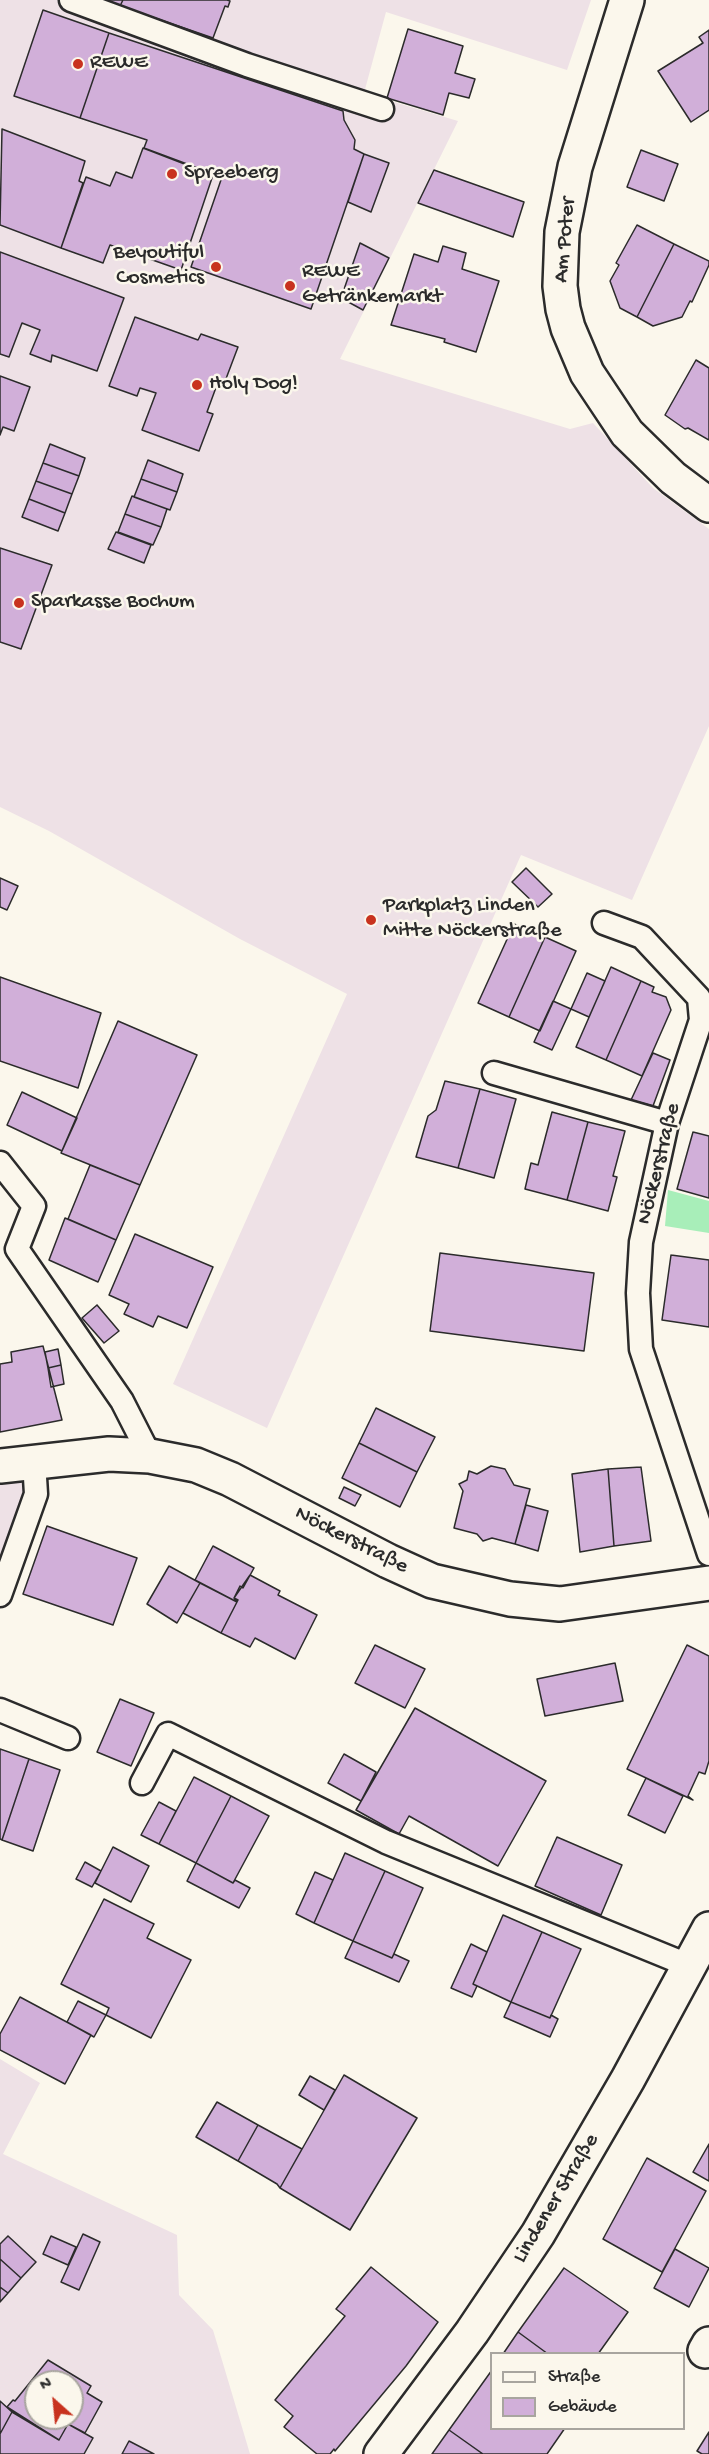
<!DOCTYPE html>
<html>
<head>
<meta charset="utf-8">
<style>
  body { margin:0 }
  #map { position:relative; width:709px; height:2454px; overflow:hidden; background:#fbf7ec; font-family:"Gochi Hand",sans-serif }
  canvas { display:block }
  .legend { position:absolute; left:490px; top:2352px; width:195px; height:78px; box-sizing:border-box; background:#fbf7ec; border:2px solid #a8a59f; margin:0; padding:8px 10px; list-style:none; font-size:18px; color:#2b2b2b }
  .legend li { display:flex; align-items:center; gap:12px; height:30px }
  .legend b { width:30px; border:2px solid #a8a59f }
  .north { position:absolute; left:24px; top:2370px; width:60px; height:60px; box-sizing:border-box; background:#fbf7ec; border:2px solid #a8a59f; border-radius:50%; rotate:333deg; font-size:16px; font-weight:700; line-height:24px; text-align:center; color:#2b2b2b }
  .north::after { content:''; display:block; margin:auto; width:21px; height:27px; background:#c8321e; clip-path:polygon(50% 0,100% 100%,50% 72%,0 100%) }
</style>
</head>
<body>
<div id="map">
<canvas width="709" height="2454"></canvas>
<ul class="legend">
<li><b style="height:8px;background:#fbf7ec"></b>Straße</li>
<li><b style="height:16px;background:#d1afd9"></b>Gebäude</li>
</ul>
<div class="north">N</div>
</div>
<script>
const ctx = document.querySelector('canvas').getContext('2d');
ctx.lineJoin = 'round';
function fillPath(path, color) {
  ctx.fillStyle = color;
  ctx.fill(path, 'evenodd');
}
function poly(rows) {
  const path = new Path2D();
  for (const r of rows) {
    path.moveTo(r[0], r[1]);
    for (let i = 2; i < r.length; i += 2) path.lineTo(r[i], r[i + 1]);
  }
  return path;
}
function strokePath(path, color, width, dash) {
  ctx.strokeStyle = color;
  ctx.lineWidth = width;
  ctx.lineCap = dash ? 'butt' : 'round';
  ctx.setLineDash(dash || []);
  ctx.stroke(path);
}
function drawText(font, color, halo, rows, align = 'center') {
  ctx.font = font + ' "Gochi Hand",sans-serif';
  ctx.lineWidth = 5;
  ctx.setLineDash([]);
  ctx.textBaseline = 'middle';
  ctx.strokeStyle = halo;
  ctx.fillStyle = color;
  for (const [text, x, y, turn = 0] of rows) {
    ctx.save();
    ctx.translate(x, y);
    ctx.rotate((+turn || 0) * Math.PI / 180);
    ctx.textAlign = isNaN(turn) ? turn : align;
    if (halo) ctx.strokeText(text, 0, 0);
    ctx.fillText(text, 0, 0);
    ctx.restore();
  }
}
const built = poly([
  [0,0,591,0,567,70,386,12,364,93,458,121,340,359,570,429,593,423,653,488,709,529,709,726,632,900,521,855,267,1428,173,1384,347,994,240,939,49,831,0,807],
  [22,1481,24,1494,0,1563,0,1485],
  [0,2059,40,2083,3,2154,177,2235,179,2295,213,2330,250,2454,0,2454],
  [36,2382,72,2382,72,2418,36,2418]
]);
const green = poly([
  [668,1190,709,1201,709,1233,665,1226]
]);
const building = poly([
  [103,0,123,0,120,6,103,0],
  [123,0,227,0,230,1,228,7,225,6,213,38,120,6,123,0],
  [43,10,109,33,80,118,14,96,43,10],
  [408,29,463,46,455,73,475,79,469,98,449,93,443,115,387,98,408,29],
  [709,30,709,110,691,122,658,71,703,43,699,37,709,30],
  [109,33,343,111,344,120,355,140,354,149,364,154,311,309,191,267,222,177,144,148,147,140,80,118,109,33],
  [2,129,85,161,79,181,83,183,61,248,0,225,2,129],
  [143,148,213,175,181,270,110,245,103,263,61,248,86,177,110,186,116,172,132,178,143,148],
  [641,150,678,164,664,201,627,187,641,150],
  [364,154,389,163,371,212,348,202,364,154],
  [434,170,524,202,513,237,418,203,434,170],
  [637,225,674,244,637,317,620,308,610,281,619,265,616,263,637,225],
  [360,243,389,258,363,310,341,298,360,243],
  [674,244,709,261,709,265,692,302,690,301,682,317,653,326,637,317,674,244],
  [443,246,466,253,462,269,499,281,476,352,444,342,445,339,391,325,414,254,438,262,443,246],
  [0,252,124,298,97,371,52,355,51,362,30,354,40,330,22,323,9,357,0,354,0,252],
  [135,317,198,340,201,334,238,347,224,384,218,382,207,412,213,414,199,451,142,430,156,393,140,388,137,396,109,386,135,317],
  [696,360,709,368,709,440,688,428,685,429,665,415,696,360],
  [0,376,30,387,14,431,3,427,0,435,0,376],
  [50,444,85,458,79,476,43,463,50,444],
  [148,460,183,474,177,492,141,479,148,460],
  [43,463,79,476,72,494,36,481,43,463],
  [141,479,177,492,170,510,134,497,141,479],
  [36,481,72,494,65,513,29,499,36,481],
  [132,496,167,509,161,527,125,514,132,496],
  [29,499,65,513,58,531,22,517,29,499],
  [125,514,161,527,153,545,118,532,125,514],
  [116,532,151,545,144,563,108,549,116,532],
  [0,548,52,565,21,649,0,642,0,548],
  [526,868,552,894,538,907,512,882,526,868],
  [0,878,18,886,7,910,0,907,0,878],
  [514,924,545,937,509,1017,478,1003,514,924],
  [545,937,576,951,540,1031,509,1017,545,937],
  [611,967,641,981,606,1060,576,1047,611,967],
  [587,973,605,981,589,1017,571,1009,587,973],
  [0,977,101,1013,78,1088,0,1061,0,977],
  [641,981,654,987,652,992,666,997,671,1010,642,1076,606,1060,641,981],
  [553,1001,571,1009,552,1050,534,1042,553,1001],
  [118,1021,197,1055,140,1185,61,1153,118,1021],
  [653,1053,670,1060,653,1106,631,1100,653,1053],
  [445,1081,480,1089,458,1168,416,1157,428,1116,436,1110,445,1081],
  [480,1089,516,1099,494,1178,458,1168,480,1089],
  [22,1092,77,1118,62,1151,7,1125,22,1092],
  [552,1112,588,1122,567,1200,525,1189,531,1163,538,1165,552,1112],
  [588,1122,625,1131,613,1176,617,1177,608,1211,567,1200,588,1122],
  [693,1132,709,1136,709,1198,677,1189,693,1132],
  [90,1165,140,1185,116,1240,68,1219,90,1165],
  [65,1218,116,1240,98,1282,49,1260,65,1218],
  [135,1234,213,1267,187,1328,158,1316,153,1327,124,1314,129,1304,109,1295,135,1234],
  [440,1253,594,1273,584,1351,430,1331,440,1253],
  [671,1255,709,1260,709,1327,662,1320,671,1255],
  [97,1305,119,1331,104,1343,82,1318,97,1305],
  [43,1346,62,1420,0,1432,0,1364,12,1362,11,1352,43,1346],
  [58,1349,61,1365,48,1368,45,1352,58,1349],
  [61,1365,64,1384,51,1387,48,1368,61,1365],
  [376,1408,435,1437,417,1472,359,1443,376,1408],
  [359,1443,417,1472,400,1507,342,1478,359,1443],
  [491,1466,505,1469,514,1485,530,1489,515,1544,492,1538,483,1541,477,1534,454,1528,463,1491,459,1484,467,1480,469,1471,477,1474,491,1466],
  [641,1467,651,1541,614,1546,608,1469,641,1467],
  [608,1469,614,1546,580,1552,572,1474,608,1469],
  [344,1487,361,1495,355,1506,339,1498,344,1487],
  [526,1505,548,1511,538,1551,515,1544,526,1505],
  [47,1526,137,1558,113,1625,23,1594,47,1526],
  [213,1546,254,1568,243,1588,240,1586,234,1598,237,1602,195,1580,213,1546],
  [169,1566,200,1583,177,1623,147,1604,169,1566],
  [250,1575,280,1591,278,1595,317,1615,295,1659,255,1638,250,1647,221,1633,238,1600,234,1598,250,1575],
  [200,1583,237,1602,221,1633,183,1613,200,1583],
  [375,1645,425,1669,405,1708,355,1683,375,1645],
  [687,1645,709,1656,709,1761,705,1774,699,1772,688,1796,693,1800,627,1769,687,1645],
  [615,1663,623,1701,545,1716,537,1679,615,1663],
  [120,1699,154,1713,131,1766,97,1752,120,1699],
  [415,1708,546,1781,498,1866,409,1816,399,1834,356,1810,415,1708],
  [0,1749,29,1759,2,1840,0,1839,0,1749],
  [344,1754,376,1772,361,1801,328,1783,344,1754],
  [29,1759,60,1770,33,1851,2,1840,29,1759],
  [194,1777,231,1796,196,1863,159,1844,194,1777],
  [646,1778,683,1796,665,1833,628,1815,646,1778],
  [231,1796,269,1816,233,1883,196,1863,231,1796],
  [159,1802,176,1811,159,1844,141,1835,159,1802],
  [557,1837,622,1865,601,1915,535,1886,557,1837],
  [113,1847,149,1866,131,1902,95,1883,113,1847],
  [345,1853,385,1871,353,1941,314,1923,345,1853],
  [85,1862,101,1871,92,1887,76,1879,85,1862],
  [196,1863,233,1883,235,1880,250,1888,239,1908,187,1881,196,1863],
  [385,1871,423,1888,392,1958,353,1941,385,1871],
  [315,1872,333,1880,314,1923,296,1914,315,1872],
  [104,1899,154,1924,147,1938,191,1960,151,2038,106,2015,109,2008,61,1984,104,1899],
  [503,1915,542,1932,511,2002,473,1984,503,1915],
  [542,1932,581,1949,550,2018,511,2002,542,1932],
  [353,1941,392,1958,394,1954,409,1961,399,1982,345,1958,353,1941],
  [471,1944,487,1952,473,1984,477,1986,472,1997,451,1988,471,1944],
  [20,1997,91,2035,65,2084,0,2050,0,2034,20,1997],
  [78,2001,106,2015,94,2037,67,2022,78,2001],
  [511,2002,550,2018,551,2015,558,2019,550,2037,504,2017,511,2002],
  [344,2075,417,2118,350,2230,280,2188,344,2075],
  [310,2076,335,2090,324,2110,299,2095,310,2076],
  [217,2102,258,2125,238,2161,196,2137,217,2102],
  [258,2125,302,2149,280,2188,277,2184,238,2161,258,2125],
  [709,2144,709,2181,693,2172,709,2144],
  [647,2158,706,2191,662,2272,603,2239,647,2158],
  [83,2234,100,2242,79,2290,61,2282,83,2234],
  [8,2236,36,2262,21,2278,0,2259,0,2244,8,2236],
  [51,2236,76,2247,68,2265,43,2254,51,2236],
  [675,2249,709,2268,689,2307,654,2288,675,2249],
  [0,2259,21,2278,8,2293,0,2287,0,2259],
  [371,2267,438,2322,406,2366,335,2451,334,2449,330,2454,317,2454,284,2427,293,2416,275,2400,345,2316,336,2309,371,2267],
  [564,2268,628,2312,598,2354,548,2354,518,2332,564,2268],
  [0,2287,8,2293,0,2302,0,2287],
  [518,2332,548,2354,503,2354,518,2332],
  [48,2360,91,2386,87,2393,102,2402,85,2433,68,2424,59,2440,7,2407,13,2400,15,2401,48,2360],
  [36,2382,72,2382,72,2418,36,2418,36,2382],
  [492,2370,492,2428,565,2428,547,2454,483,2454,449,2430,492,2370],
  [0,2401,12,2412,0,2434,0,2401],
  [12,2412,59,2440,68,2424,93,2438,84,2454,0,2454,0,2434,12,2412],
  [449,2430,483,2454,432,2454,449,2430],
  [709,2432,709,2454,702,2454,697,2451,709,2432],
  [129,2441,154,2454,122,2454,129,2441]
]);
const lane = poly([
  [71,0,247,65,382,109],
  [604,923,642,937,699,998,701,1020,667,1123,641,1242,638,1293,641,1349,709,1554],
  [494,1073,667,1123],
  [0,1163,34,1206,17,1249,122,1401,150,1456],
  [0,1595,36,1494,34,1461],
  [0,1710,68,1738],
  [142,1783,168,1734,386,1842,690,1966]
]);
const street = poly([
  [627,0,575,167,562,232,560,286,563,309,568,328,587,373,627,433,673,478,709,505],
  [0,1466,109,1454,150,1456,196,1465,230,1479,388,1561,432,1581,510,1599,560,1604,709,1583],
  [705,2351,709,2344],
  [381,2454,472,2332,538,2234,628,2079,709,1929]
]);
const markers = [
  [78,64,6,"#c8321e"],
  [172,174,6,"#c8321e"],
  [216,267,6,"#c8321e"],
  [290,286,6,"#c8321e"],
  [197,385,6,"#c8321e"],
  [19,603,6,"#c8321e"],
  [371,920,6,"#c8321e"]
];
const poiNames = [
  ["REWE",90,64],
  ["Spreeberg",184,174],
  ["Beyoutiful",204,254,"right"],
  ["Cosmetics",204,279,"right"],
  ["REWE",302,273],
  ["Getränkemarkt",302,298],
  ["Holy Dog!",209,385],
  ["Sparkasse Bochum",31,603],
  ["Parkplatz Linden",383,907],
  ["Mitte Nöckerstraße",383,932]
];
const streetNames = [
  ["Am Poter",566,240,-85],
  ["Nöckerstraße",660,1164,-76],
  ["Nöckerstraße",351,1541,27],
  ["Lindener Straße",557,2199,-59]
];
fillPath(built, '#eee1e6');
fillPath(green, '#a8eeb9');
fillPath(building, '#d1afd9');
strokePath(building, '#2b2b2b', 1.5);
strokePath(lane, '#2b2b2b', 27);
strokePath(street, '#2b2b2b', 38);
strokePath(lane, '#fbf7ec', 22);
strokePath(street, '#fbf7ec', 33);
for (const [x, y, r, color] of markers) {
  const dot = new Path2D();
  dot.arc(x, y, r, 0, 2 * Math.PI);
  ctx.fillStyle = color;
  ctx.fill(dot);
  strokePath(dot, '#fbf7ec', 2);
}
drawText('22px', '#2b2b2b', '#fbf7ec', poiNames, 'left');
drawText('22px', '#2b2b2b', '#fbf7ec', streetNames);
</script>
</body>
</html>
